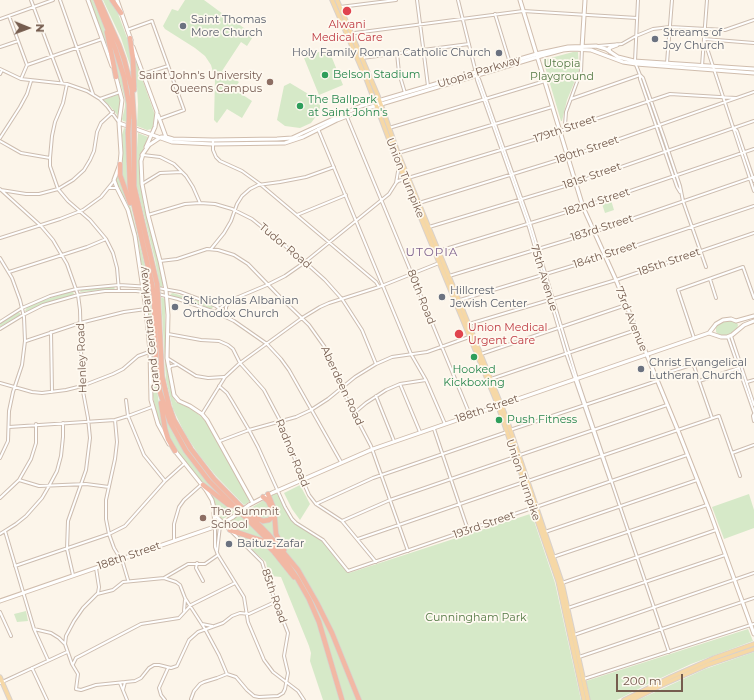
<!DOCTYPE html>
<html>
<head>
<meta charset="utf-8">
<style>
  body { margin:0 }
  #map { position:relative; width:754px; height:700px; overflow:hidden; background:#fcf5ea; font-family:Montserrat,sans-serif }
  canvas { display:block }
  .north { position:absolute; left:8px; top:8px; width:40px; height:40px; -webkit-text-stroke:3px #fef9f0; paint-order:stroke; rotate:91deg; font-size:11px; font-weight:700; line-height:16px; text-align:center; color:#755c4e }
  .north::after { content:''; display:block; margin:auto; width:14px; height:18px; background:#755c4e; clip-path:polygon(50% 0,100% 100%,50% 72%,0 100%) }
  .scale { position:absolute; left:616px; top:674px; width:67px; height:18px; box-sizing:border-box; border:2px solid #755c4e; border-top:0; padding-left:5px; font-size:12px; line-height:14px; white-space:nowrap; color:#755c4e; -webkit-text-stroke:3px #fef9f0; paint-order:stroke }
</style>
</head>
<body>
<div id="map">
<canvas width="754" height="700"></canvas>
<div class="north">N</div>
<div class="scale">200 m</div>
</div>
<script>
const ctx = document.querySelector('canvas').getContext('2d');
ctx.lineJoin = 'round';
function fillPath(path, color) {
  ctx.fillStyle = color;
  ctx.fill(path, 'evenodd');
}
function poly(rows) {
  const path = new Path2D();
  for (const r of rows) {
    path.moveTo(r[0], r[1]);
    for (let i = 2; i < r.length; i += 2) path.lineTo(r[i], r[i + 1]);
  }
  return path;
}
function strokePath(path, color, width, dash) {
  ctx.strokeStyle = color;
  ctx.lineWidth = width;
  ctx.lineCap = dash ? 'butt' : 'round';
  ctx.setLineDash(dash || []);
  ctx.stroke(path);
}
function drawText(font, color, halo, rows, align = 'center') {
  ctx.font = font + ' Montserrat,sans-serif';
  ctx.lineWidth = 3.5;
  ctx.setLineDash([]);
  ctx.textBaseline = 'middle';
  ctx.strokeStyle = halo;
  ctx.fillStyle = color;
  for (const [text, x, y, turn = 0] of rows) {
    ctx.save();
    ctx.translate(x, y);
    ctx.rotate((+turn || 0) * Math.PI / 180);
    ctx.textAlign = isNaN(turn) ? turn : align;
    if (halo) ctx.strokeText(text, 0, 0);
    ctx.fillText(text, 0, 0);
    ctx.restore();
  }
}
const green = poly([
  [90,0,93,0,104,26,111,59],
  [103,0,110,0,117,11,132,51,132,71,121,38],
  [185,0,204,0,223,14,224,19,229,23,234,21,254,35,247,46,241,42,222,71,239,82,234,89,252,101,242,118,227,109,217,123,214,120,215,79,211,65,205,56,195,48,165,29,163,26,172,9,178,11],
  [111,42,119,64,127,101,127,122,123,121,122,119,125,107,125,100,123,92,116,70],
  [328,48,343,85,319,95,304,58],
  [573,52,578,52,579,71,567,100,562,121,561,121,543,60],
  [133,53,155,115,154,126,152,129,147,130,137,126,138,104,137,87,135,87],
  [290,83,320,101,320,111,311,123,300,128,285,126,277,120,284,86],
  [120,94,121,106,118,116,110,106,103,100],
  [124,128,126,129,127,186,125,187,122,179,121,167,123,149,122,135],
  [138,133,148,137,139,160,140,182,144,207,158,258,163,285,162,287,160,287,155,260,137,187,136,163],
  [118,173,131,208,145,266,149,285,144,283,139,247,132,219,128,207,116,181],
  [611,200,614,210,605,213,602,204],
  [113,286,115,288,114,289,80,292,81,290],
  [73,291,74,295,55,300,27,311,25,311,27,307,44,300],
  [173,293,208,304,213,306,212,309,172,296,170,294],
  [147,295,150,295,151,314,153,366,164,434,156,413,152,390,151,361,146,297],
  [161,297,165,299,165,359,172,395,176,402,192,409,204,419,224,450,249,498,249,502,244,505,216,476,199,455,185,434,173,409,166,380],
  [18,312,20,313,20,315,0,327,0,323],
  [725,320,736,321,738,325,737,329,734,332,729,335,719,335,716,332,716,327,719,324],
  [164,415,174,435,192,463,232,508,200,480,175,449,168,437],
  [300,485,310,504,300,520,292,509,284,493],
  [210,493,235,512,221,520,217,515,210,494],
  [276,493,294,519,304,528,324,541,349,573,530,514,532,515,555,583,581,700,323,700,310,661,311,653,309,646,281,577,271,576,268,572,266,562,224,525,243,513,234,503,244,512],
  [749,494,754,510,754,528,724,539,712,507],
  [26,611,28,621,17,622,14,614],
  [748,629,753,641,691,664,648,684,617,700,590,700,586,681],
  [754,652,754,700,638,700,705,669]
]);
const street = poly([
  [31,0,62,83],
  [60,0,93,94],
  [417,0,428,86],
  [458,0,476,73,477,80,528,224,566,353,610,480],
  [707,0,704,39,754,191],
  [340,7,396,0],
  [495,14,510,63],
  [9,16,27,65],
  [0,19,53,0],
  [127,30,152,21,153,24,184,110,159,119],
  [347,34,523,11,637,18],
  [598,46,622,44,636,36,653,29,670,27,725,30,754,20],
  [0,47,18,41],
  [397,53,399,73,405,93],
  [362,58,469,44],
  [635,61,638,0],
  [667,63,672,0],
  [636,65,640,75,640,79,677,187,680,192],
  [702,66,704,39,754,43],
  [0,69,21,79,67,84,87,91,100,99,107,106,118,121],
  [0,74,2,70],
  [143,74,168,66],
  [640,75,643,78,664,138,680,186,683,201,706,267],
  [477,76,479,79,530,223,577,379,669,652],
  [21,79,27,65,102,39],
  [67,84,63,103,55,122,52,136,50,158,50,166,58,189,68,201,90,220,106,239,113,253,117,268,119,291],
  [100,99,120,92],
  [571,99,640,75],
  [347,117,470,415],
  [565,125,566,112,581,71,582,49],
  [389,128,545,81],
  [734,128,737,131,754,181],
  [318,129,411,354,426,380,445,424],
  [0,138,20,107,27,94,31,81],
  [213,140,213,150,216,157,220,161,242,171,260,184,376,282,379,287],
  [0,141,21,153,50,158],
  [398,153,552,107],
  [143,155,160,157,174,164,186,176,193,187,200,203],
  [396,183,398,181,557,133,563,130,670,94,736,98],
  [142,184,160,173,182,172],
  [109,188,117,188],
  [0,189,41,226,53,240,67,264,78,295,80,310,82,386,88,418,90,438,86,470,68,521,67,549,73,575],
  [1,190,26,194,39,194,58,189,73,180,84,170,90,160,94,151,97,132,101,123,113,112],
  [419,203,568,157,754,92],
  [148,215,185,204,200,203,215,204,232,209,252,219,305,262,325,280,342,299,362,330,376,364],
  [297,215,346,195],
  [429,227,575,183,754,121],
  [0,238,60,219,83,210,101,197,114,181],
  [211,249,224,233,231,221,237,204,242,196,250,189,258,185,280,182,306,177,334,167],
  [439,251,583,207,754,149],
  [0,258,12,278,20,300,24,317,25,341,22,365,13,392,9,411,8,441,0,458],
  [160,261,177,259,207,249,218,250,234,255,248,264,282,299,309,325,324,346,331,360,348,402,371,446,408,551],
  [9,272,87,247,106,239],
  [449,276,594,232,754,177],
  [710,279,716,298],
  [158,288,180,292,207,302,216,306,230,318],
  [158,294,178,299,215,312,234,321,267,344,281,359,289,370,341,462],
  [460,300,605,256,754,206],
  [209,302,227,301],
  [217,306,267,285,285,276,305,262,389,194,396,183,399,166],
  [215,312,227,303],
  [226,315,226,307,229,302],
  [0,322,22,308,50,296,76,289,119,285,151,287],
  [469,324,616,280,754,233],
  [0,329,23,315,43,305,78,295,105,291,136,291,154,293],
  [51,332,52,392],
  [168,334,201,340,219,341,228,345,233,349,240,363,264,390,283,426,302,479,309,495,316,504,342,521,376,562],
  [731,336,754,405],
  [728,337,754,412],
  [694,338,678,290,743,267,754,298],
  [26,341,80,323,124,312,146,309],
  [481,354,626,305],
  [167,358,196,376,208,378,224,377],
  [169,368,171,366,176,365],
  [669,372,691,365,694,366,712,418],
  [491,379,636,330],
  [699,381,739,368],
  [747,382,754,380],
  [0,383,32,392,42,393,66,390,82,386,113,374,123,369,138,356,149,352],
  [400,384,420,432],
  [219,386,227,393,232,401,249,430,258,447,285,507,292,519,296,523,323,540,348,571,532,508],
  [376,396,394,441],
  [126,400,128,416,144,455,165,481],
  [202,414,225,377,240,363,302,318,320,307,329,303,379,287,439,263],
  [353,414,366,403,386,390,400,384,426,380],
  [754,414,753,416,754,421],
  [115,420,117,442,115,459,106,500,106,519,109,534,114,548,123,563,128,580],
  [9,427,115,420,128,416,152,407],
  [434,429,468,530],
  [510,430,657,381],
  [220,441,249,430,296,417,311,410,328,399,355,377,376,364,392,357,427,352,469,337],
  [732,453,754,445],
  [520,455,667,405],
  [19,480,39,486,86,484,109,487],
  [528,481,719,416,740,476],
  [0,498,19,480,31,459,36,443,36,424],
  [316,504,373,478,507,432],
  [536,507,687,455],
  [342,521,390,500,515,457],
  [215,526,215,547,218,555,244,597,248,622,264,660,273,672,298,691,304,700],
  [5,531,34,629,51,633,59,638,65,644,72,664,78,674,76,689,81,690,96,685,135,681,141,678,149,668,154,665,159,665,171,668,177,666,189,640,198,632,223,623,232,616,240,613,249,614,275,602],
  [545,532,697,480],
  [0,534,16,524,26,516,42,498,49,486,57,471,61,456,63,437,63,423],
  [358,539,524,482],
  [174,540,174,524,179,507,184,500,202,484],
  [217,551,220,526],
  [553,557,707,505],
  [197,563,196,568,203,581],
  [15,566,109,534,125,526,165,481,185,463],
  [96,568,99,587,98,593],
  [164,578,176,582,180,585,185,598,205,629,219,655,227,674],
  [562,583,716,530],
  [568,608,725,555],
  [184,611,185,600],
  [0,612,11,636],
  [202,624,212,626],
  [34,629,48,660],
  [574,635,754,573],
  [65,644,66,636,74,621,83,608,97,594,113,590,123,582,164,578,188,564,205,564,218,555],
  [579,657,754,598],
  [73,664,76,658,141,624,179,618,191,605,235,583],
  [32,668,47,700],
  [584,679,754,624],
  [0,683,67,652],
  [120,683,127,700],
  [123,690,125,682],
  [191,699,194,691,200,684,204,682,217,678,227,674,236,677,247,690,254,696,259,697,278,696,283,693,285,689,288,673,284,656,288,633,268,582,262,562,232,532],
  [165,700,161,695,159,688,168,668]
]);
const secondary = poly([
  [88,0,112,66],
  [117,0,131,40],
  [520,0,583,207,616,280,679,433,710,512,754,634],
  [133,47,157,112,155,127,146,147],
  [582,48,585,0],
  [610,52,609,48,617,45],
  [116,77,122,100,119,123,121,153,120,164,114,180,117,188,128,210,135,236,146,309,150,351,151,400,158,424,169,444],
  [158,115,166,137],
  [119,123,172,142,212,144,285,143,303,137,337,120,368,108,541,56,563,50,573,49,591,50,623,62,636,64,754,73],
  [143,154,141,161,142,184,148,215,160,261,166,290,168,315,167,358,174,395,179,401,190,406,202,414,207,420,253,503],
  [142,155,149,145,161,137,166,137,173,139,213,140,277,139,292,138,361,106,540,53,568,47,596,46,606,49,618,57,634,61,754,69],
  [709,333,721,337,727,337,732,335,744,325,754,321],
  [175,451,206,490,212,500,216,516,230,530],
  [249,505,272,493,373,449,709,333,716,324,723,320,731,319,736,321,754,316],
  [214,513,215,526],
  [0,601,220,525,233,517]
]);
const primary = poly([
  [332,0,367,81,394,153,497,403,558,581,584,700],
  [337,0,378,96,398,153,460,303,506,417,562,583,588,700],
  [0,677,10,700],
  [624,700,671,677,714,658,754,644],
  [632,700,662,685,707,665,754,649]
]);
const highway = poly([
  [96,0,115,48,124,77,129,104,129,119],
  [99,0,119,45,124,59,132,90,134,121],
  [112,0,121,13],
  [107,32,116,77],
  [130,38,133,59,134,90],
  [128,133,130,188,152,284],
  [134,133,134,186,157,284],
  [120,164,120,175,130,203],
  [154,296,156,361,158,378,160,392,170,422,186,451,209,481,267,539,283,558,297,578,309,599,319,622,342,700],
  [158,297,162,376,169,406,174,420,191,449,214,479,268,534,298,570,317,603,332,633,359,700],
  [161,403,165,429,168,439,175,451],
  [203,485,230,506],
  [268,494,274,509,276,534,284,550],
  [253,516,263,521,269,520,272,517,272,509,268,501,263,497],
  [230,530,263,541,274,552,294,577]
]);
const secondaryBridge = poly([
  [233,517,249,505]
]);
const highwayBridge = poly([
  [128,133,129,119],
  [134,133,134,121],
  [152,284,154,296],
  [157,284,158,297]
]);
const markers = [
  [347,11,5,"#e0444e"],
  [183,26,4,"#6b7280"],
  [655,39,4,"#6b7280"],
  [499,53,4,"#6b7280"],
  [325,75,4,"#2e9e5b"],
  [270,82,4,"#8d6e63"],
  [300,106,4,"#2e9e5b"],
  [442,297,4,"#6b7280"],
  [175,307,4,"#6b7280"],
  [459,334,5,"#e0444e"],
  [474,357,4,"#2e9e5b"],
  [641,369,4,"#6b7280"],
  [499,420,4,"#2e9e5b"],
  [203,518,4,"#8d6e63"],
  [229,544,4,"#6b7280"]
];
const worshipNames = [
  ["Saint Thomas",191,20],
  ["More Church",191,33],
  ["Streams of",663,33],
  ["Joy Church",663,46],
  ["Holy Family Roman Catholic Church",491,53,"right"],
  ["Hillcrest",450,291],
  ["Jewish Center",450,304],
  ["St. Nicholas Albanian",183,301],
  ["Orthodox Church",183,314],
  ["Christ Evangelical",649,363],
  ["Lutheran Church",649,376],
  ["Baituz-Zafar",237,544]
];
const healthNames = [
  ["Alwani",347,25],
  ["Medical Care",347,38],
  ["Union Medical",468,328,"left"],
  ["Urgent Care",468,341,"left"]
];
const parkNames = [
  ["Utopia",562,64],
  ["Playground",562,77],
  ["Cunningham Park",476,618]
];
const streetNames = [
  ["Utopia Parkway",479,72,-17],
  ["179th Street",565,129,-19],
  ["180th Street",587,150,-19],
  ["181st Street",592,176,-19],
  ["Union Turnpike",405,178,68],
  ["182nd Street",597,202,-18],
  ["183rd Street",602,228,-18],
  ["Tudor Road",285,246,40],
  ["184th Street",605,255,-18],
  ["185th Street",669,262,-19],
  ["75th Avenue",544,278,73],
  ["80th Road",421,297,68],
  ["73rd Avenue",631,319,68],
  ["Grand Central Parkway",150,329,-96],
  ["Henley Road",82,358,-92],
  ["Aberdeen Road",342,386,65],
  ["188th Street",487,409,-19],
  ["Radnor Road",292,453,68],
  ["Union Turnpike",523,480,71],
  ["193rd Street",484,525,-19],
  ["188th Street",129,556,-19],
  ["85th Road",274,596,71]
];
const leisureNames = [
  ["Belson Stadium",333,75],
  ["The Ballpark",308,100],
  ["at Saint John's",308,113],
  ["Hooked",474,370,"center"],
  ["Kickboxing",474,383,"center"],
  ["Push Fitness",507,420]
];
const educationNames = [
  ["Saint John's University",262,76],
  ["Queens Campus",262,89],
  ["The Summit",211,512,"left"],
  ["School",211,525,"left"]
];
const neighbourhoodNames = [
  ["UTOPIA",432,252]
];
fillPath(green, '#d6e9c8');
strokePath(street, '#cdbdb0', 4);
strokePath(secondary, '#d0bdad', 5);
strokePath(primary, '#d8d1cd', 5.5);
strokePath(highway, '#d8d1cd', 6);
strokePath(street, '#fff', 2);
strokePath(secondary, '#fff', 3);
strokePath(primary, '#f6d8a6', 3.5);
strokePath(highway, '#f2b8a4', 4.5);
strokePath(secondaryBridge, '#d0bdad', 5, []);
strokePath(highwayBridge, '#d8d1cd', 6, []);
strokePath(secondaryBridge, '#fff', 3);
strokePath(highwayBridge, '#f2b8a4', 4.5);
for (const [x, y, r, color] of markers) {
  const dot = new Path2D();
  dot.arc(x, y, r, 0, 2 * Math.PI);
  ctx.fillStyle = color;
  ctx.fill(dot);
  strokePath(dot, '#fef9f0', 1.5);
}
drawText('11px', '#5b616d', '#fef9f0', worshipNames, 'left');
drawText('11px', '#be3a42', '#fef9f0', healthNames);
drawText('11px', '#557a46', '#fef9f0', parkNames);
drawText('11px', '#755c4e', '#fef9f0', streetNames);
drawText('11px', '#27864d', '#fef9f0', leisureNames, 'left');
drawText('11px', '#785e54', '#fef9f0', educationNames, 'right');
ctx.letterSpacing = '1px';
drawText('12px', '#826691', '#fef9f0', neighbourhoodNames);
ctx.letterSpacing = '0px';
</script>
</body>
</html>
